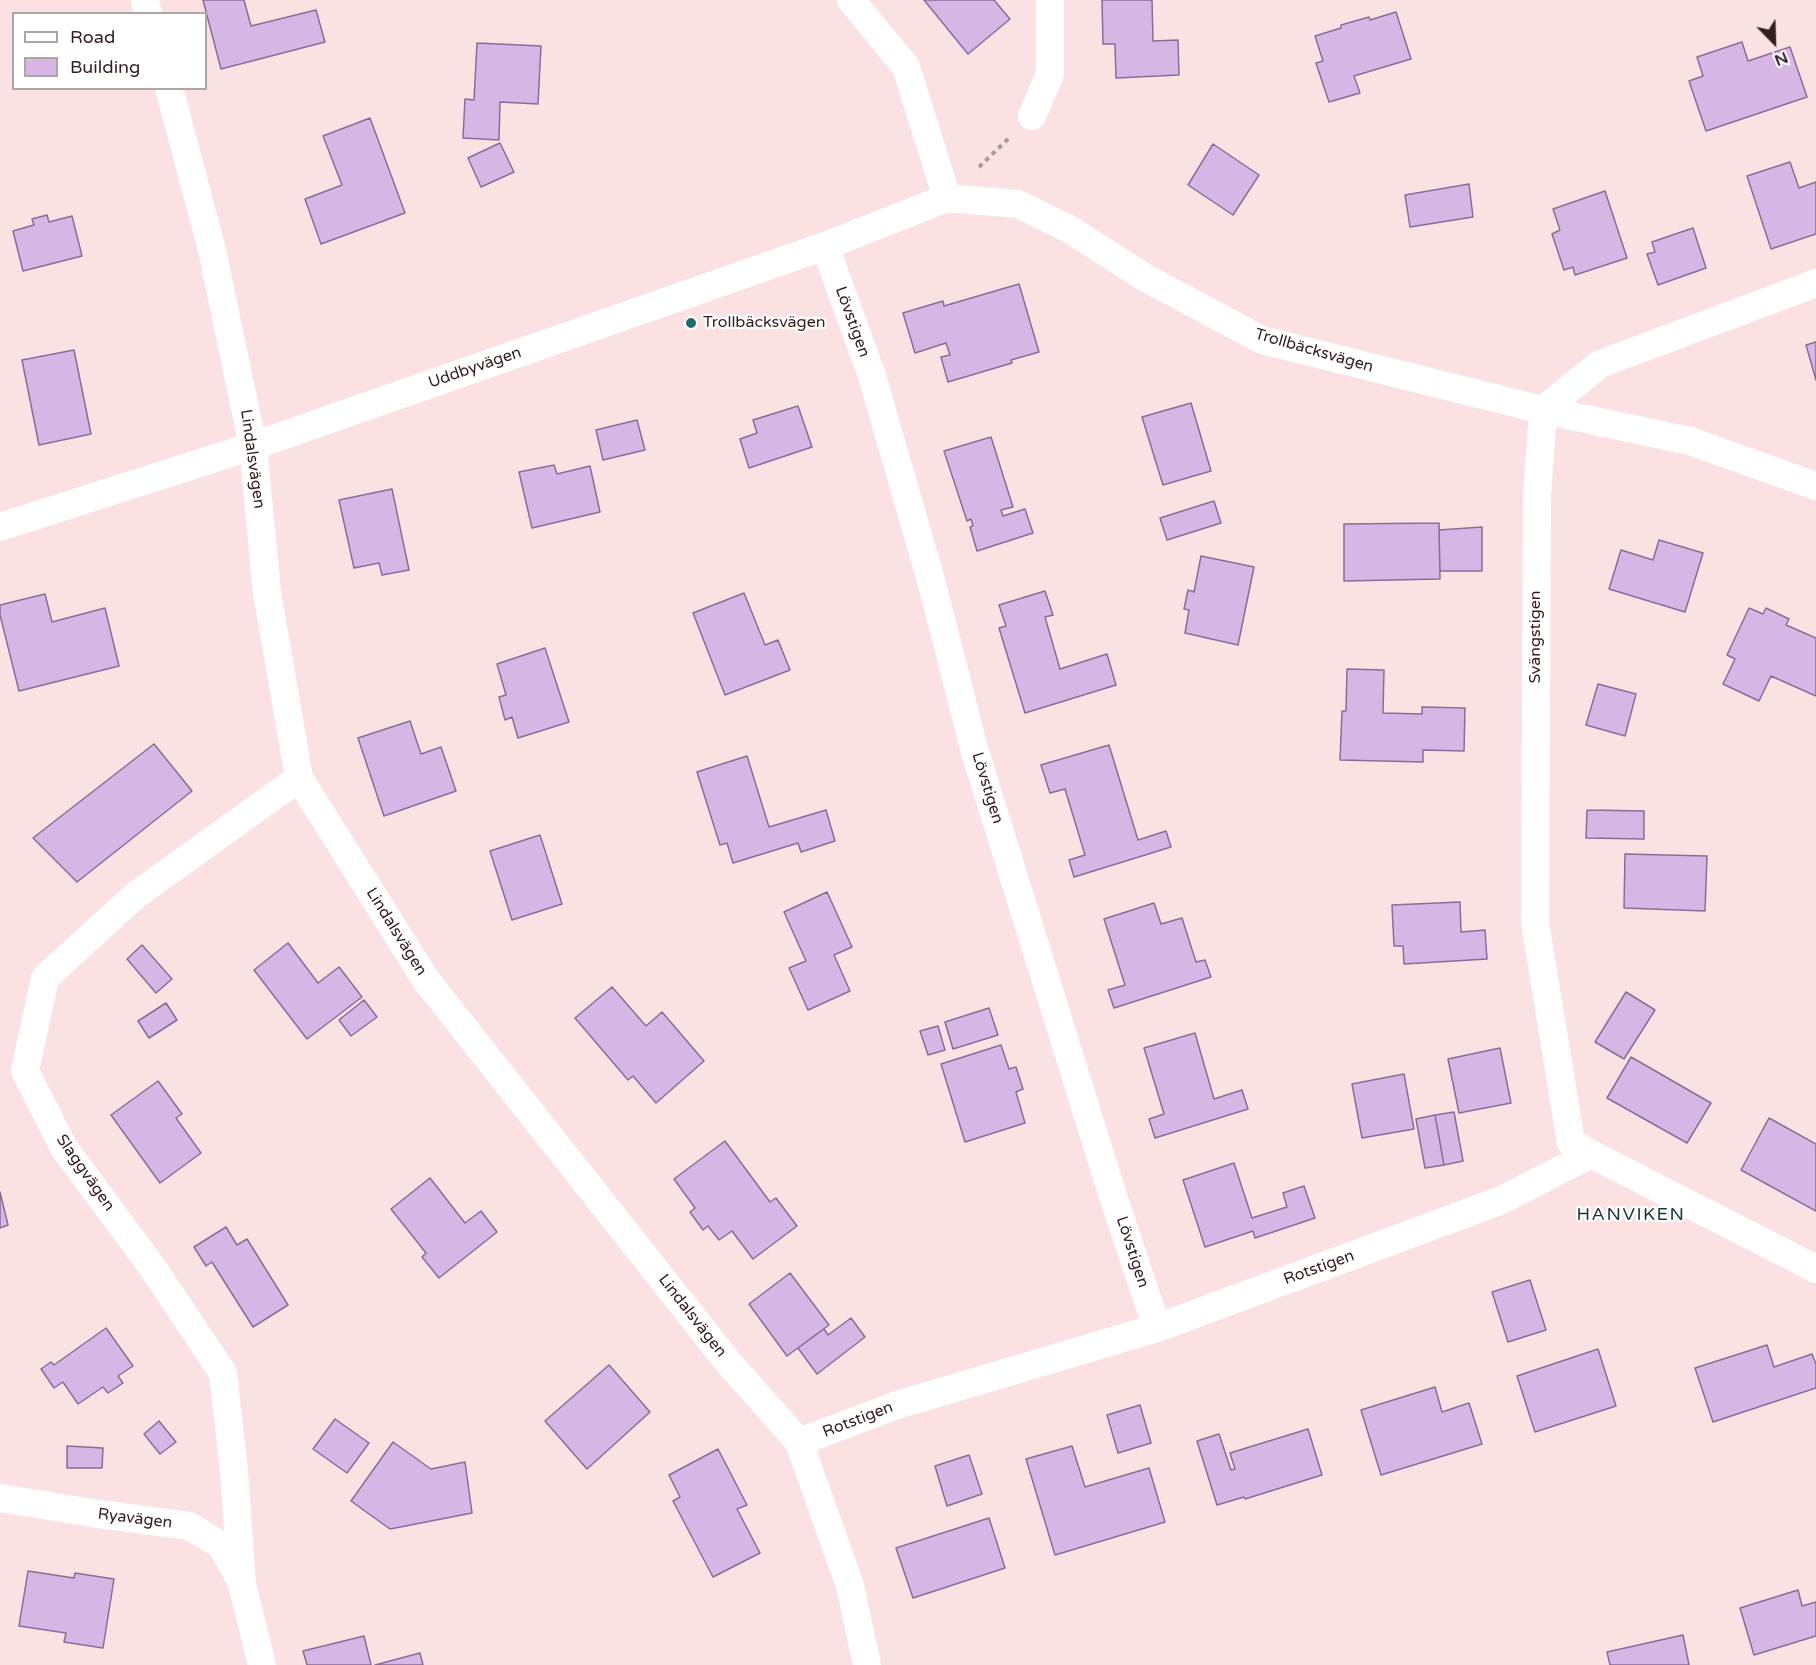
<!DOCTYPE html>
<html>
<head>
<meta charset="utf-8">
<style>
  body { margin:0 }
  #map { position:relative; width:1816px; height:1665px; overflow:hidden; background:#fce1e2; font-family:"Varela Round",sans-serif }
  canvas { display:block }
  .legend { position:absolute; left:12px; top:12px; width:195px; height:78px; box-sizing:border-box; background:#fff; border:2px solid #afa5a5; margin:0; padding:8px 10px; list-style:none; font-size:18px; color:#361e1f }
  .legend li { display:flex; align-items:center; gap:12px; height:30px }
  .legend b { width:30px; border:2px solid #afa5a5 }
  .north { position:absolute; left:1744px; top:12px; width:60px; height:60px; -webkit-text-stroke:4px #fff; paint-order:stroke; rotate:157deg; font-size:16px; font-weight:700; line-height:24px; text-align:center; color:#361e1f }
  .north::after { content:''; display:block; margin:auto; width:21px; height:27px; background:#361e1f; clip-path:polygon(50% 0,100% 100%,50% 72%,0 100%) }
</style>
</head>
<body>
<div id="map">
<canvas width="1816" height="1665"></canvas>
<ul class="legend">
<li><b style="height:8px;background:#fff"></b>Road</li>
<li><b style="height:16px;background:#d7b6e6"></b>Building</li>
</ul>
<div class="north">N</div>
</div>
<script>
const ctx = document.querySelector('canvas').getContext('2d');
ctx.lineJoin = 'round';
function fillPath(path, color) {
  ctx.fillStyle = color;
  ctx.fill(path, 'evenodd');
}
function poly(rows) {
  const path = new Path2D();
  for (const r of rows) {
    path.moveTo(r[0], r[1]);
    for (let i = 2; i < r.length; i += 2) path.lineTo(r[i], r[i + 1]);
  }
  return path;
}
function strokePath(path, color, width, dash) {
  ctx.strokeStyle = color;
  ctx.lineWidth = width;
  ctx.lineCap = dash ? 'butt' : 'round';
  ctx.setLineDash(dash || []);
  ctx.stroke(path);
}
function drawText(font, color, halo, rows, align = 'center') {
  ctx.font = font + ' "Varela Round",sans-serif';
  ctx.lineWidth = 4.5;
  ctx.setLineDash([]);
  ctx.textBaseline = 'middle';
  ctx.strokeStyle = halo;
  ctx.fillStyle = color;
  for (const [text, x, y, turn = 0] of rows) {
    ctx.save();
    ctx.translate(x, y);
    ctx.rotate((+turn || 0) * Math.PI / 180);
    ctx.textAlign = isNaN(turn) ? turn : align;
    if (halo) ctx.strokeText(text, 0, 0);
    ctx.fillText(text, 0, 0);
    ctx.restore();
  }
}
const building = poly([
  [203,0,244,0,251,26,316,10,325,42,221,69,203,0],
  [924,0,994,0,1010,19,968,54,924,0],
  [1102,0,1152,0,1153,41,1178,40,1179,75,1116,78,1115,44,1103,44,1102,0],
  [1396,12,1411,59,1354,76,1360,93,1329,102,1316,63,1323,61,1315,36,1341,28,1341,25,1369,17,1370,20,1396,12],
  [1742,42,1748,61,1790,47,1807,97,1706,131,1689,81,1703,76,1697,57,1742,42],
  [477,43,541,46,538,104,500,102,499,140,463,138,465,99,474,100,477,43],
  [370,118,405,213,321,244,305,199,342,185,323,136,370,118],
  [500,143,514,172,481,187,468,158,500,143],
  [1213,144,1259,175,1233,215,1188,185,1213,144],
  [1790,162,1799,188,1816,182,1816,234,1771,249,1747,176,1790,162],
  [1469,184,1473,217,1410,227,1405,195,1469,184],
  [1605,191,1627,258,1575,275,1573,267,1564,270,1552,234,1560,230,1553,209,1605,191],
  [47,215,49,222,72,216,82,256,23,271,13,231,34,225,32,219,47,215],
  [1693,228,1706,268,1658,285,1647,254,1655,252,1652,242,1693,228],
  [1019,284,1039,352,1011,360,1012,363,948,382,941,357,950,355,946,343,915,353,903,313,943,301,944,306,1019,284],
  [1816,342,1816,380,1806,345,1816,342],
  [74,350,91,434,39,445,22,360,74,350],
  [1191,403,1211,471,1163,485,1142,417,1191,403],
  [798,406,812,447,749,468,740,439,757,433,753,420,798,406],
  [637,420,645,450,603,460,596,430,637,420],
  [991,437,1013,507,1001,510,1003,516,1025,509,1033,533,977,551,970,527,973,526,971,519,967,521,944,451,991,437],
  [554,465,557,474,590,466,600,512,532,528,519,472,554,465],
  [392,489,409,570,382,575,379,563,354,568,339,500,392,489],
  [1214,501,1221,523,1167,540,1160,518,1214,501],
  [1439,523,1440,579,1344,581,1344,524,1439,523],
  [1482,527,1482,571,1440,571,1439,530,1482,527],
  [1659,540,1703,553,1685,612,1609,589,1621,550,1653,560,1659,540],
  [1201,556,1254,567,1238,645,1185,633,1189,610,1184,609,1188,590,1194,592,1201,556],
  [1045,591,1053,615,1045,617,1060,669,1107,654,1116,685,1025,713,999,628,1006,626,999,605,1045,591],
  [744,593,765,645,778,640,790,670,725,695,693,613,744,593],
  [45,594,52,622,105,608,119,666,19,691,0,615,0,605,45,594],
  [1749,608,1763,614,1766,608,1789,619,1786,625,1816,638,1816,696,1771,676,1759,701,1723,684,1735,659,1727,655,1749,608],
  [545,648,569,722,518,738,512,717,505,720,499,697,506,695,497,664,545,648],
  [1347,669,1384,670,1383,713,1422,714,1422,707,1465,708,1464,751,1423,750,1423,762,1340,760,1342,711,1346,711,1347,669],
  [1598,684,1636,694,1625,736,1586,725,1598,684],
  [410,721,421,754,441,747,456,791,384,816,358,738,410,721],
  [154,744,192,791,77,882,33,838,154,744],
  [1109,745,1138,840,1166,831,1171,847,1074,877,1069,860,1085,855,1065,789,1050,793,1041,765,1109,745],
  [747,756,769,827,826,810,835,841,801,852,798,843,733,863,727,843,720,845,697,772,747,756],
  [1587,810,1644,811,1644,839,1586,838,1587,810],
  [540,835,562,904,512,920,490,851,540,835],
  [1625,854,1707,856,1705,911,1624,908,1625,854],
  [827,892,852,947,834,955,850,991,808,1010,789,968,806,961,784,912,827,892],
  [1460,902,1461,932,1485,930,1487,959,1404,964,1403,946,1394,946,1392,905,1460,902],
  [1154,903,1161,924,1182,918,1196,962,1205,960,1211,977,1114,1008,1108,990,1125,985,1104,919,1154,903],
  [288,943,318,983,339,967,362,997,307,1039,254,970,288,943],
  [142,945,172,979,156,993,127,959,142,945],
  [612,987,646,1026,662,1012,704,1061,656,1103,633,1076,628,1080,575,1018,612,987],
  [1626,992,1655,1010,1624,1059,1595,1042,1626,992],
  [364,1000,377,1017,351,1036,339,1020,364,1000],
  [166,1003,177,1020,149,1038,138,1021,166,1003],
  [989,1008,998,1035,953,1049,945,1022,989,1008],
  [938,1026,945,1050,928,1055,920,1031,938,1026],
  [1195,1033,1214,1099,1242,1090,1248,1109,1155,1138,1149,1119,1164,1114,1144,1048,1195,1033],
  [1001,1045,1009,1069,1016,1067,1023,1089,1016,1092,1025,1123,965,1142,941,1064,1001,1045],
  [1500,1048,1511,1103,1459,1113,1448,1059,1500,1048],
  [1631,1057,1711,1103,1687,1143,1607,1098,1631,1057],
  [1404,1074,1414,1129,1362,1138,1352,1084,1404,1074],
  [158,1081,182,1114,176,1118,201,1153,160,1183,111,1115,158,1081],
  [1454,1112,1463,1161,1444,1165,1435,1115,1454,1112],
  [1435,1115,1444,1165,1425,1168,1416,1119,1435,1115],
  [1769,1118,1816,1144,1816,1211,1741,1170,1769,1118],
  [725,1141,770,1202,776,1198,797,1226,753,1259,732,1231,719,1240,708,1226,703,1230,690,1212,695,1208,674,1179,725,1141],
  [1234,1163,1252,1218,1287,1207,1283,1193,1304,1186,1315,1218,1255,1238,1253,1231,1205,1247,1183,1180,1234,1163],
  [430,1178,465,1223,481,1211,497,1232,439,1278,422,1257,426,1253,391,1209,430,1178],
  [0,1192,8,1225,0,1228,0,1192],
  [226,1227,237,1245,247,1239,288,1305,253,1327,212,1262,206,1266,194,1247,226,1227],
  [790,1273,829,1325,787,1356,749,1304,790,1273],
  [1530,1280,1546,1330,1508,1342,1492,1292,1530,1280],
  [851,1318,865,1337,817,1374,798,1348,824,1329,828,1335,851,1318],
  [106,1328,133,1366,118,1376,123,1383,108,1393,103,1387,78,1404,63,1382,54,1388,41,1369,51,1362,54,1365,106,1328],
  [1767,1345,1774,1367,1812,1354,1816,1364,1816,1388,1713,1422,1695,1368,1767,1345],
  [1598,1349,1616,1406,1535,1432,1517,1376,1598,1349],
  [609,1365,650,1412,587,1469,545,1421,609,1365],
  [1435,1387,1442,1412,1469,1403,1482,1444,1381,1475,1361,1410,1435,1387],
  [1140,1405,1151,1443,1118,1453,1107,1415,1140,1405],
  [335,1419,369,1443,347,1473,313,1449,335,1419],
  [159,1421,176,1442,160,1454,144,1434,159,1421],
  [1308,1429,1322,1475,1245,1499,1244,1497,1217,1505,1197,1441,1219,1434,1231,1470,1235,1469,1230,1453,1308,1429],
  [393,1442,431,1469,465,1462,472,1513,390,1529,351,1501,393,1442],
  [67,1446,103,1448,102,1468,67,1468,67,1446],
  [1072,1446,1085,1487,1149,1468,1165,1522,1055,1555,1026,1459,1072,1446],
  [718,1449,747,1505,737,1509,760,1553,713,1577,673,1501,680,1497,669,1475,718,1449],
  [969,1455,982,1494,947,1506,935,1466,969,1455],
  [989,1518,1005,1568,913,1598,896,1548,989,1518],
  [28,1571,74,1578,75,1573,114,1579,103,1648,64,1642,66,1633,19,1626,28,1571],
  [1798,1590,1802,1606,1816,1602,1816,1636,1754,1655,1740,1608,1798,1590],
  [1683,1635,1689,1665,1610,1665,1607,1652,1683,1635],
  [364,1636,371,1665,307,1665,303,1651,364,1636],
  [420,1653,423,1665,375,1665,420,1653]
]);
const path = poly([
  [979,167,1010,137]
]);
const minor = poly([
  [145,0,148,14],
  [851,0,906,67,947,198],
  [169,88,212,250,253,446,267,592,299,778,426,980,728,1362,799,1442,850,1586,867,1665],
  [1032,116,1050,74,1050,0],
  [825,246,872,376,932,584,975,752,1112,1193,1157,1328],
  [0,527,253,446,825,246,947,198,1018,204,1071,230,1144,277,1262,340,1543,410,1690,441,1816,486],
  [1591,1154,1571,1142,1535,923,1537,496,1543,410,1600,364,1816,283],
  [799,1442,897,1405,1157,1328,1502,1200,1591,1154,1816,1269],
  [0,1498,92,1513,189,1526,221,1545,239,1577],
  [262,1665,242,1584,234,1471,223,1373,153,1268,64,1148,25,1071,45,978,136,895,299,778]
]);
const markers = [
  [691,323,6,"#216d6d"]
];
const streetNames = [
  ["Lövstigen",852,322,70],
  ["Trollbäcksvägen",1314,351,16],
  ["Uddbyvägen",475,368,-19],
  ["Lindalsvägen",252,459,82],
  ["Svängstigen",1536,637,-90],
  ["Lövstigen",987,788,73],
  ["Lindalsvägen",396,932,58],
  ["Slaggvägen",85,1173,55],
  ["Lövstigen",1132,1252,72],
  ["Rotstigen",1319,1268,-20],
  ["Lindalsvägen",692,1316,52],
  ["Rotstigen",858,1420,-21],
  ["Ryavägen",135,1519,7]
];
const poiNames = [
  ["Trollbäcksvägen",703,323]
];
const neighbourhoodNames = [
  ["HANVIKEN",1631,1215]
];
fillPath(building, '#d7b6e6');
strokePath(building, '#8b6c98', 1.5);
strokePath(path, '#b09697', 4, [4.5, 4.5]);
strokePath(minor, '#fff', 28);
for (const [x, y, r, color] of markers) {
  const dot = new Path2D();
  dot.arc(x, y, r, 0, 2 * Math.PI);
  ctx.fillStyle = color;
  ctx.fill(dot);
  strokePath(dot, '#fff', 2);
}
drawText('16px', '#361e1f', '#fff', streetNames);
drawText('16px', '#361e1f', '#fff', poiNames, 'left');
ctx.letterSpacing = '1.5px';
drawText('18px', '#153838', '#fff', neighbourhoodNames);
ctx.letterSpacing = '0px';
</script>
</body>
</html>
